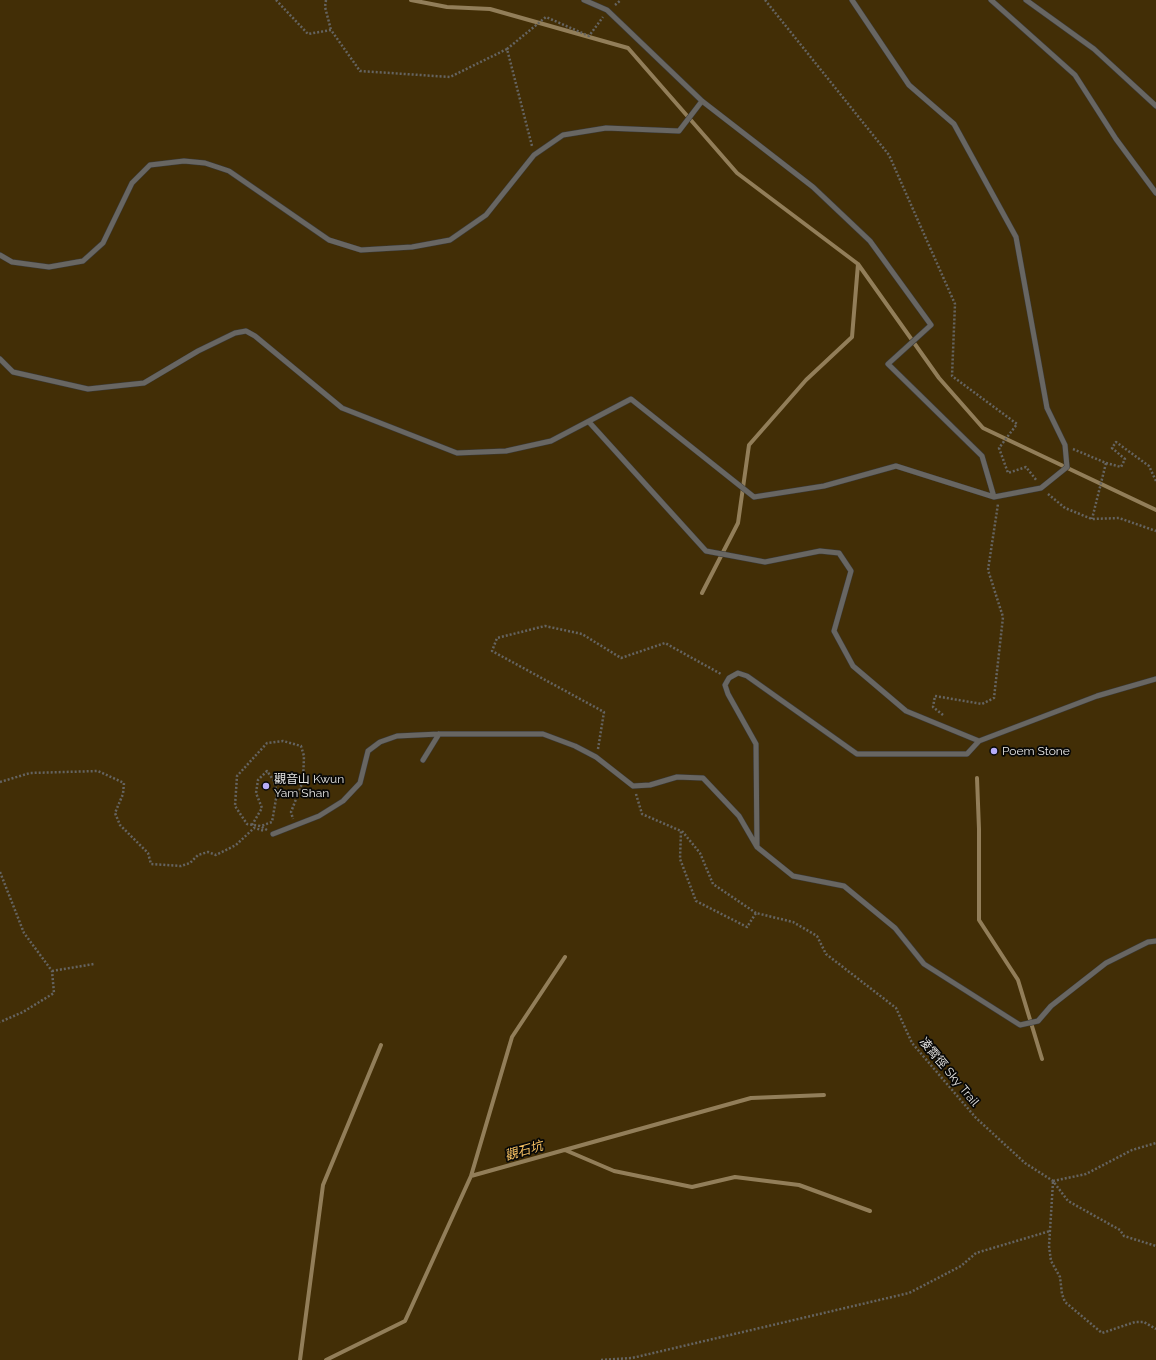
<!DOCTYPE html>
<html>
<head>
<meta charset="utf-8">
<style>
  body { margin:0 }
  canvas { display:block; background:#1f1d1a }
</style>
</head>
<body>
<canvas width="1156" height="1360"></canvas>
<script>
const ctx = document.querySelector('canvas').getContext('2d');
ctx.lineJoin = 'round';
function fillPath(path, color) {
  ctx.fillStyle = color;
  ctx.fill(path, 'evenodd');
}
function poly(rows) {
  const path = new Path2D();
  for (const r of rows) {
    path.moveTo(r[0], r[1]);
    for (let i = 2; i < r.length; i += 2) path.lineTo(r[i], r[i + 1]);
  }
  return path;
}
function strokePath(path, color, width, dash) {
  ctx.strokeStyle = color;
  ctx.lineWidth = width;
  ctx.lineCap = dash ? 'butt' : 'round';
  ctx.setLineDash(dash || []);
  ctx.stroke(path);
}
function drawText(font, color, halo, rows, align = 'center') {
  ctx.font = font + ' Raleway,"Noto Sans TC",sans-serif';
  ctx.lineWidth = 3.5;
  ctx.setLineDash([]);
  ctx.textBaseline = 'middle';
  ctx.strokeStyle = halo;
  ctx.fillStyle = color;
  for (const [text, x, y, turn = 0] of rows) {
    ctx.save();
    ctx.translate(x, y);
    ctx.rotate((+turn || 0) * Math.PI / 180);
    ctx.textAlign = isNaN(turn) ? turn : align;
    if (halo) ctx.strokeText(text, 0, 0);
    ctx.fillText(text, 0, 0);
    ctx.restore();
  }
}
const green = poly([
  [0,0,1156,0,1156,1360,0,1360]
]);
const stream = poly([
  [411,0,447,7,490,9,628,48,737,173,858,264,939,378,983,428,1156,510],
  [702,593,738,523,749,445,806,380,852,337,858,264],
  [977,778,979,829,979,920,1018,980,1042,1059],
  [565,1150,614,1171,692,1187,735,1177,799,1185,870,1211],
  [471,1176,512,1037,565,957],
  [300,1360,323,1185,381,1045],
  [326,1360,405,1321,471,1176,751,1098,824,1095]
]);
const path = poly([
  [276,0,308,34,331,30,360,71,450,77,507,49,532,146],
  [326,0,325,7,331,30],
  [765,0,889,155,955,304,952,376,1017,424,999,448,1008,473,1026,467,1037,481],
  [615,5,621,0],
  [507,49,546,17,589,36,603,17],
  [1073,449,1106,463,1092,519],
  [1106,463,1121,467,1125,459,1112,448,1116,442,1149,466,1156,481],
  [1048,494,1065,508,1092,519,1119,518,1156,531],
  [943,715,933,707,935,696,982,704,994,698,1003,617,988,570,998,504],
  [598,749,604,712,492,651,497,638,545,626,582,634,621,658,665,643,721,674],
  [0,782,30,773,98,771,124,783,123,794,115,813,120,825,148,853,151,864,181,866,190,863,198,855,208,852,216,855,236,845,254,828,265,831],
  [636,794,642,814,681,831,680,859,696,901,747,927,756,913,793,922,817,936,826,954,896,1008,912,1043,976,1118,1025,1163,1053,1181,1068,1201,1120,1230,1124,1236,1156,1246],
  [252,825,262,808,256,793,258,780,267,771,274,781,277,793,272,822,261,826],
  [267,830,260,826,247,824,235,806,237,776,267,743,283,741,301,746,304,756,303,781,291,812,293,819],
  [682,831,700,853,713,884,756,913],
  [0,872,24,933,52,971,54,993,23,1012,0,1022],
  [52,971,94,964],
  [1053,1181,1086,1174,1132,1150,1156,1143],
  [1053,1182,1049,1246,1051,1261,1060,1277,1062,1294,1065,1302,1102,1333,1135,1322,1144,1322,1156,1329],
  [601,1360,632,1358,909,1293,961,1266,976,1253,1050,1231]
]);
const service = poly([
  [852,0,909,85,954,124,1016,237,1047,408,1065,445,1067,467,1041,488,994,497],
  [991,0,1075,75,1116,139,1156,193],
  [1026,0,1094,49,1156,106],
  [0,255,12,262,49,267,83,261,103,243,132,183,150,165,184,161,205,163,229,171,329,240,361,250,412,247,450,240,486,215,534,155,563,135,606,128,679,131,702,101],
  [0,359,13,372,88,389,144,383,198,351,235,333,246,331,255,336,342,408,457,453,506,451,551,441,631,399,754,497,824,486,896,466,994,497,982,456,888,364,931,325,870,241,813,187,702,101,607,10,584,0],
  [979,741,1097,696,1156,679],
  [423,760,439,734],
  [273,834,319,816,343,801,360,783,368,751,380,742,397,736,439,734,543,734,575,746,596,757,633,786,650,785,677,777,703,778,739,816,757,847,756,744,728,694,725,685,729,678,738,673,747,676,857,754,967,754,979,741,906,711,853,666,834,631,851,571,839,553,820,551,765,562,706,551,589,422],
  [757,847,793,876,844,886,895,928,924,964,1020,1025,1038,1021,1051,1006,1106,963,1148,942,1156,941]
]);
const markers = [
  [994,751,4,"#b6acf8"],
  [266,786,4,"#b6acf8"]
];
const poiNames = [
  ["Poem Stone",1002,751],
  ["觀音山 Kwun",274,779],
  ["Yam Shan",274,793]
];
const streetNames = [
  ["凌霄徑 Sky Trail",949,1072,50]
];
const waterNames = [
  ["觀石坑",524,1151,-16]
];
fillPath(green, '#422e06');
strokePath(stream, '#927e59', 4);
strokePath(service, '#3a3937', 6);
strokePath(path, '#656461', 2.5, [2, 2]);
strokePath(service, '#686662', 5);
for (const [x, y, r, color] of markers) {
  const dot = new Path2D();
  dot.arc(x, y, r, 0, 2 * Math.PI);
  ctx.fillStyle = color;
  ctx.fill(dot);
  strokePath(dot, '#080807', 1.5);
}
drawText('12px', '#e7e6e4', '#080807', poiNames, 'left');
drawText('12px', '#e7e6e4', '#080807', streetNames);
drawText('italic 13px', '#f5c062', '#080807', waterNames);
</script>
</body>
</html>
